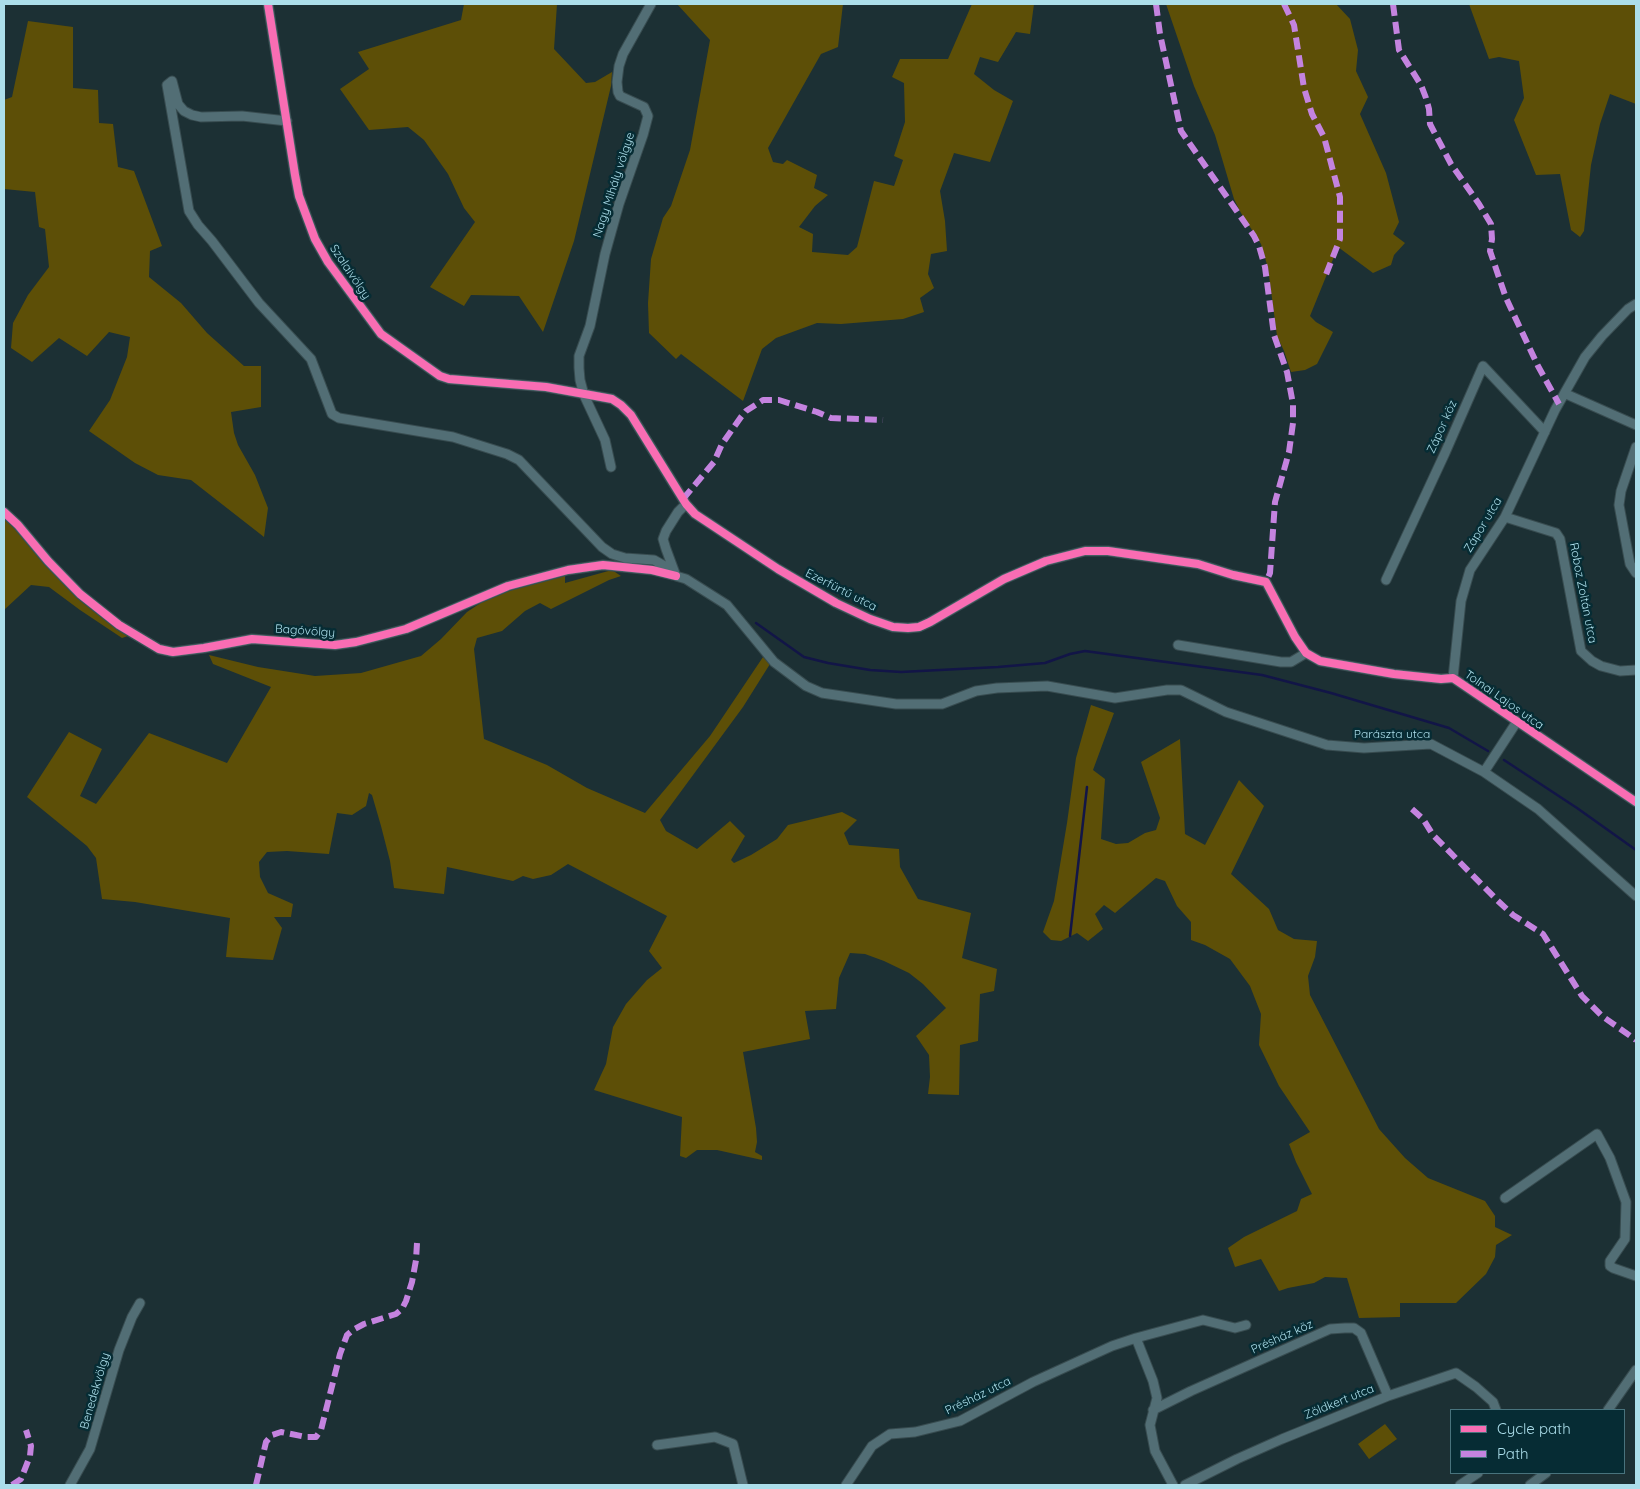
<!DOCTYPE html>
<html>
<head>
<meta charset="utf-8">
<style>
  body { margin:0 }
  #map { position:relative; width:1640px; height:1489px; overflow:hidden; background:#1c3034; font-family:Quicksand,sans-serif }
  canvas { display:block }
  .frame { position:absolute; inset:0; border:5px solid #acdeea; pointer-events:none }
  .legend { position:absolute; left:1450px; top:1409px; width:175px; height:65px; box-sizing:border-box; background:#062c34; border:1px solid #48737d; margin:0; padding:6px 9px; list-style:none; font-size:15px; color:#acdeea }
  .legend li { display:flex; align-items:center; gap:10px; height:25px }
  .legend b { width:25px; border:1px solid #48737d }
</style>
</head>
<body>
<div id="map">
<canvas width="1640" height="1489"></canvas>
<div class="frame"></div>
<ul class="legend">
<li><b style="height:6px;background:#f96db3"></b>Cycle path</li>
<li><b style="height:6px;background:#c483df"></b>Path</li>
</ul>
</div>
<script>
const ctx = document.querySelector('canvas').getContext('2d');
ctx.lineJoin = 'round';
function fillPath(path, color) {
  ctx.fillStyle = color;
  ctx.fill(path, 'evenodd');
}
function poly(rows) {
  const path = new Path2D();
  for (const r of rows) {
    path.moveTo(r[0], r[1]);
    for (let i = 2; i < r.length; i += 2) path.lineTo(r[i], r[i + 1]);
  }
  return path;
}
function strokePath(path, color, width, dash) {
  ctx.strokeStyle = color;
  ctx.lineWidth = width;
  ctx.lineCap = dash ? 'butt' : 'round';
  ctx.setLineDash(dash || []);
  ctx.stroke(path);
}
function drawText(font, color, halo, rows, align = 'center') {
  ctx.font = font + ' Quicksand,sans-serif';
  ctx.lineWidth = 5;
  ctx.setLineDash([]);
  ctx.textBaseline = 'middle';
  ctx.strokeStyle = halo;
  ctx.fillStyle = color;
  for (const [text, x, y, turn = 0] of rows) {
    ctx.save();
    ctx.translate(x, y);
    ctx.rotate((+turn || 0) * Math.PI / 180);
    ctx.textAlign = isNaN(turn) ? turn : align;
    if (halo) ctx.strokeText(text, 0, 0);
    ctx.fillText(text, 0, 0);
    ctx.restore();
  }
}
const green = poly([
  [464,4,557,4,554,49,586,83,595,82,612,72,611,86,574,241,543,332,519,296,471,295,464,306,430,287,475,222,464,208,448,174,424,140,408,127,369,130,340,89,369,69,358,52,461,20],
  [677,4,843,4,838,47,821,54,768,148,773,162,783,164,787,160,817,175,814,188,828,195,815,206,799,227,813,234,812,252,848,255,857,247,874,181,894,186,903,160,894,156,905,122,904,83,892,77,900,59,948,59,972,4,1034,4,1030,34,1016,32,998,62,980,57,974,74,994,90,1013,101,990,162,954,153,940,191,945,221,947,251,931,254,928,274,934,288,920,298,924,312,903,319,841,324,817,323,776,338,762,349,743,401,681,354,676,359,649,333,648,303,651,259,663,218,671,206,690,150,710,40],
  [1166,4,1336,4,1350,19,1358,50,1356,71,1368,97,1360,114,1386,173,1399,222,1393,234,1405,243,1394,255,1391,265,1373,273,1338,247,1310,316,1316,322,1333,332,1317,364,1305,370,1291,372,1284,351,1277,336,1268,268,1261,244,1241,213,1234,199,1215,135,1194,86],
  [1469,4,1636,4,1636,104,1610,94,1600,124,1591,165,1584,231,1580,237,1571,230,1560,174,1536,175,1514,120,1524,98,1519,61,1499,57,1489,59],
  [28,21,73,27,73,88,98,90,99,123,113,124,118,167,134,171,162,246,150,251,149,277,181,303,207,333,244,366,261,366,261,407,231,412,234,433,238,445,255,475,268,508,264,537,191,480,158,475,135,463,89,431,110,400,127,357,130,337,109,332,87,356,59,338,32,362,11,348,13,323,28,295,49,267,45,229,39,227,35,192,4,189,4,100,12,97],
  [4,516,45,562,128,636,122,638,80,610,49,587,31,585,4,610],
  [612,570,621,576,609,580,551,609,540,603,525,611,502,631,477,638,474,649,484,739,547,765,587,788,645,813,710,736,763,657,770,664,743,707,660,820,666,831,697,849,730,821,745,836,731,860,734,863,751,855,777,839,788,825,842,812,857,820,844,833,849,845,899,849,900,867,918,899,971,913,962,958,997,969,994,991,980,994,978,1041,960,1045,959,1095,928,1094,930,1077,929,1055,916,1036,946,1008,923,984,909,973,884,961,865,954,850,953,839,978,836,1009,805,1011,810,1039,743,1052,756,1128,757,1142,755,1152,762,1156,762,1160,717,1150,697,1150,686,1158,680,1156,682,1117,594,1090,606,1064,613,1027,626,1004,647,980,662,968,649,951,667,916,568,864,551,875,533,879,523,876,513,881,447,867,444,894,394,888,390,861,381,826,372,795,369,793,366,806,352,815,337,813,329,854,287,851,267,852,259,862,260,877,268,893,293,904,291,917,274,917,282,928,273,960,226,957,230,918,135,902,102,899,96,858,87,846,27,797,69,732,102,749,80,796,96,804,149,733,227,763,271,687,213,664,209,655,258,667,315,676,361,673,421,656,441,639,467,612,488,598,530,584,565,575,565,583],
  [1091,705,1114,713,1093,770,1105,779,1101,839,1116,844,1128,843,1145,833,1156,830,1160,818,1141,762,1180,739,1185,834,1205,845,1239,780,1264,806,1231,874,1269,909,1278,930,1294,939,1317,941,1315,957,1308,976,1310,995,1379,1129,1405,1158,1428,1178,1485,1201,1495,1216,1495,1227,1512,1235,1496,1245,1495,1257,1486,1274,1456,1303,1400,1303,1400,1317,1359,1318,1347,1278,1325,1277,1314,1283,1288,1288,1279,1291,1261,1259,1235,1267,1228,1248,1244,1237,1297,1211,1301,1199,1312,1194,1296,1162,1289,1144,1310,1132,1279,1086,1259,1045,1261,1014,1250,986,1230,959,1205,945,1191,940,1191,922,1177,906,1165,881,1156,878,1115,913,1104,905,1095,914,1103,929,1088,941,1077,933,1061,941,1051,940,1043,932,1054,901,1067,823,1076,758],
  [1385,1424,1397,1439,1369,1459,1358,1444]
]);
const stream = poly([
  [756,623,804,657,828,663,870,670,901,672,998,667,1045,663,1070,654,1085,651,1262,675,1331,693,1449,728,1488,751],
  [1504,760,1577,808,1636,850],
  [1070,936,1087,787]
]);
const street = poly([
  [268,4,295,175,299,196,315,239,328,262,381,334,440,376,449,379,546,387,612,399,621,405,631,415,686,504,695,514,778,569,836,603,870,619,893,627,908,628,919,627,930,622,1004,579,1046,561,1085,551,1108,551,1198,564,1233,575,1266,582,1295,637,1306,653,1320,661,1394,674,1441,679,1453,678,1636,802],
  [287,121,242,116,201,117,192,115,184,111,178,104,172,81,167,85,189,211,198,225,212,241,259,303,311,359,332,414,339,418,453,437,507,454,519,460,602,547,612,554,625,558,654,560,668,568],
  [1566,394,1636,425],
  [1636,447,1621,491,1619,505,1630,564,1636,573],
  [611,467,605,440,584,395,580,380,579,368,579,356,590,326,605,254,619,204,643,135,648,116,644,107,620,96,618,92,617,82,619,66,623,54,651,4],
  [686,504,678,512,666,531,663,539,666,549,676,576,686,579,727,605,774,662,806,686,822,693,896,704,942,704,976,691,997,688,1047,686,1115,698,1167,690,1181,690,1226,712,1327,745,1364,748,1431,744,1484,772,1538,809,1636,896],
  [4,512,18,525,48,561,80,594,119,625,159,649,173,652,204,648,252,639,335,645,356,642,406,629,508,586,568,570,603,565,652,570,672,575],
  [1505,517,1556,533,1560,539,1581,651,1592,661,1601,666,1620,671,1636,670],
  [1386,580,1445,453,1483,366,1545,432],
  [1178,645,1281,662,1291,662,1306,653],
  [1453,678,1461,601,1470,570,1505,517,1555,410,1585,357,1602,336,1628,309,1636,304],
  [1484,772,1516,723],
  [1505,1198,1597,1134,1610,1158,1626,1202,1625,1239,1610,1261,1610,1266,1613,1268,1636,1276],
  [1136,1338,1153,1381,1157,1398,1150,1425,1155,1451,1173,1485],
  [1153,1410,1191,1391,1330,1329,1345,1328,1354,1328,1361,1333,1388,1396],
  [1608,1410,1636,1370],
  [657,1445,715,1437,733,1444,743,1485],
  [70,1485,90,1449,119,1350,132,1317,140,1303],
  [846,1485,872,1446,890,1434,915,1432,960,1421,1033,1382,1112,1346,1136,1338,1203,1320,1235,1328,1246,1325],
  [1185,1485,1237,1459,1282,1439,1388,1396,1456,1373,1476,1387,1493,1402,1496,1410],
  [1460,1485,1478,1473],
  [1530,1485,1546,1473]
]);
const quiet = poly([
  [1156,4,1160,34,1181,131,1254,236,1259,246,1265,267,1274,335,1287,372,1293,404,1293,423,1289,452,1275,502,1270,573,1266,582],
  [1284,4,1294,25,1304,88,1312,114,1324,137,1340,197,1340,239,1325,277],
  [1393,4,1399,50,1421,85,1426,98,1429,109,1430,124,1451,164,1479,204,1491,224,1492,239,1490,251,1506,298,1538,366,1559,404],
  [683,499,714,462,722,444,741,417,746,411,763,400,779,400,817,412,831,418,883,420],
  [1412,809,1423,819,1433,835,1497,900,1513,915,1543,934,1582,996,1602,1016,1636,1040],
  [12,1485,21,1479,30,1456,31,1446,26,1430],
  [256,1485,266,1442,272,1435,281,1432,306,1437,316,1437,321,1430,340,1354,347,1335,353,1330,364,1324,396,1314,402,1309,406,1301,412,1282,416,1260,417,1243]
]);
const cycleway = poly([
  [268,4,295,175,299,196,315,239,328,262,381,334,440,376,449,379,546,387,612,399,621,405,631,415,686,504,695,514,778,569,836,603,870,619,893,627,908,628,919,627,930,622,1004,579,1046,561,1085,551,1108,551,1198,564,1233,575,1266,582,1295,637,1306,653,1320,661,1394,674,1441,679,1453,678,1636,802],
  [4,512,18,525,48,561,80,594,119,625,159,649,173,652,204,648,252,639,335,645,356,642,406,629,508,586,568,570,603,565,652,570,676,576]
]);
const streetNames = [
  ["Nagy Mihály völgye",614,185,-72],
  ["Szalaivölgy",350,272,56],
  ["Zápor köz",1442,427,-66],
  ["Zápor utca",1483,525,-59],
  ["Ezerfürtű utca",841,590,27],
  ["Roboz Zoltán utca",1583,593,79],
  ["Bagóvölgy",305,631,4],
  ["Tolnai Lajos utca",1504,700,35],
  ["Parászta utca",1392,734],
  ["Présház köz",1282,1337,-24],
  ["Benedekvölgy",95,1391,-74],
  ["Présház utca",978,1396,-26],
  ["Zöldkert utca",1339,1402,-22]
];
fillPath(green, '#5d4f07');
strokePath(stream, '#121547', 2.5);
strokePath(street, '#384c50', 11);
strokePath(street, '#526e75', 9);
strokePath(quiet, '#c483df', 6, [12, 6]);
strokePath(cycleway, '#f96db3', 8);
drawText('12px', '#acdeea', '#062c34', streetNames);
</script>
</body>
</html>
